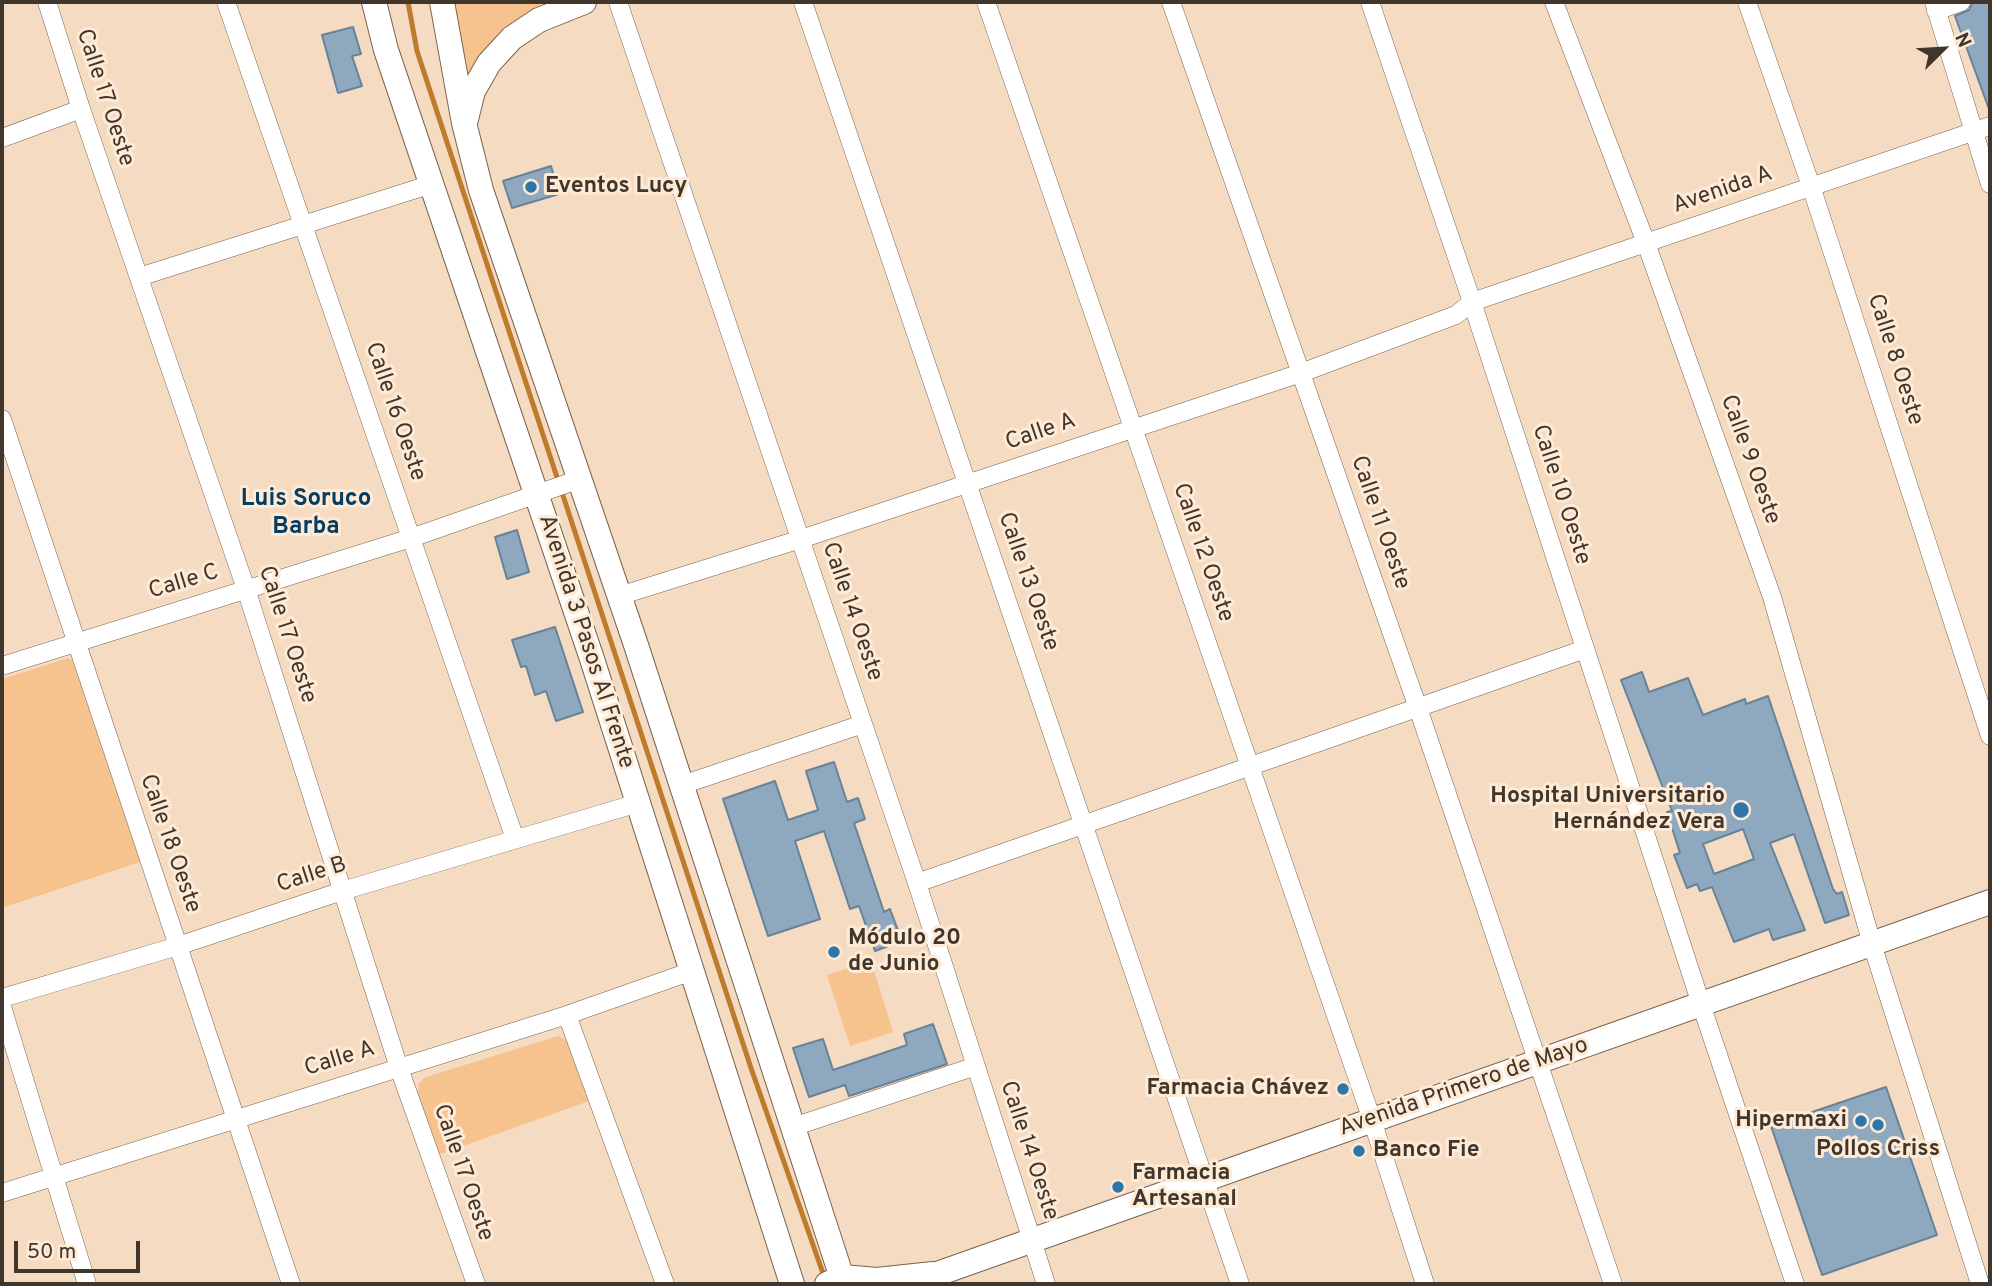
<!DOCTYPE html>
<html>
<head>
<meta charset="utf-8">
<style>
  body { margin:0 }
  #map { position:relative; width:1992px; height:1286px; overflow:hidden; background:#f5dbc2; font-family:Overpass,sans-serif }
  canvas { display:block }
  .frame { position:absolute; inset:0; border:4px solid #40362c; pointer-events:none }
  .north { position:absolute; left:1908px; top:14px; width:70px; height:70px; -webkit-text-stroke:5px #ffead5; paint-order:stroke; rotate:66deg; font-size:19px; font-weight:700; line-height:28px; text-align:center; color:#40362c }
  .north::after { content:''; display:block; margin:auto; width:24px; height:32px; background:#40362c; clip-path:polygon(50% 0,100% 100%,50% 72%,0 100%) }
  .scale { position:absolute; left:14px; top:1241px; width:126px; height:32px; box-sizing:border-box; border:4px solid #40362c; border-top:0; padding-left:9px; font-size:21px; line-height:24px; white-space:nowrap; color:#40362c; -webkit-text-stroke:5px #ffead5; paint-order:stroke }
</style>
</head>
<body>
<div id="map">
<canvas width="1992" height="1286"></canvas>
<div class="frame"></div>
<div class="north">N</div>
<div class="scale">50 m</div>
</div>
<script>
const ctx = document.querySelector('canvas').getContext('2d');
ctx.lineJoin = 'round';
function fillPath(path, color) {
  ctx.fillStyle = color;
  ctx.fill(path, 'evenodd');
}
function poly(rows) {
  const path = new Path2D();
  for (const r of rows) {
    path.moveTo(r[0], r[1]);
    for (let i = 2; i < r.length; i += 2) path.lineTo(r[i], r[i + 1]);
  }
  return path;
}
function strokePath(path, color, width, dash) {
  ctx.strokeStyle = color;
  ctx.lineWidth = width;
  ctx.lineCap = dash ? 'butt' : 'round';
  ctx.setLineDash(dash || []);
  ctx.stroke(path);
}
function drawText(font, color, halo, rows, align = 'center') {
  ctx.font = font + ' Overpass,sans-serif';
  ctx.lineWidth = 6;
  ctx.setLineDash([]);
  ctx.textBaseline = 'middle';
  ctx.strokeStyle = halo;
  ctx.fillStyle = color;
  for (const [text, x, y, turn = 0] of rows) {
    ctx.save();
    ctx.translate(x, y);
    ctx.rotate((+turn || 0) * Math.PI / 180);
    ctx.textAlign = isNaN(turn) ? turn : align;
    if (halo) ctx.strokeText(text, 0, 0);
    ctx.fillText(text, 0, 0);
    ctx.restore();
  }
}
const green = poly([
  [453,2,541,2,541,3,468,88],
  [68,658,74,660,143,861,2,908,2,679],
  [871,961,893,1032,850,1046,827,975],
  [558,1036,571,1043,589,1101,438,1155,418,1093,419,1083,426,1077]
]);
const stream = poly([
  [408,2,417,51,751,1068,825,1279]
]);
const building = poly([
  [1973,2,1990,2,1989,109,1955,16,1969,10,1973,2],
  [353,27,361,54,352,56,362,86,338,93,322,35,353,27],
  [551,166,559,194,512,208,503,181,551,166],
  [517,530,529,572,507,579,495,537,517,530],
  [555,627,583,712,556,721,546,691,535,695,526,666,521,667,512,640,555,627],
  [1642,672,1649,692,1688,678,1703,715,1745,699,1746,704,1768,696,1833,889,1837,894,1842,892,1849,915,1825,923,1794,834,1770,843,1805,930,1773,940,1769,929,1734,942,1712,887,1700,891,1697,884,1687,888,1674,855,1680,853,1667,812,1672,811,1621,680,1642,672],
  [1743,829,1754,859,1714,874,1703,844,1743,829],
  [834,762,847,802,858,798,865,819,854,823,884,912,890,909,902,941,875,951,859,906,850,909,824,831,795,841,820,919,768,936,723,799,775,781,788,820,818,810,806,771,834,762],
  [933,1024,947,1064,849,1096,845,1085,809,1097,793,1048,823,1039,833,1070,907,1045,904,1034,933,1024],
  [1886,1087,1937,1235,1822,1275,1771,1126,1886,1087]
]);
const street = poly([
  [47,2,81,109,246,589,399,1068,476,1284],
  [226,2,515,839],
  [618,2,917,883,1046,1284],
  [803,2,1240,1284],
  [986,2,1372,1120,1425,1284],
  [1171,2,1418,708,1613,1284],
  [1370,2,1472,302,1701,1004,1795,1284],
  [1554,2,1646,243,1772,597,1872,944,1980,1284],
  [1747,2,1811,186,1990,736],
  [1934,2,1990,184],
  [1936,11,1961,2],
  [2,138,81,109],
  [139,277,432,184],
  [2,419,291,1284],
  [619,596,801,539,1301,373,1456,315,1472,302,1990,126],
  [2,666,411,538,580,479],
  [682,785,863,724],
  [917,883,1585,649],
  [2,998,178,946,342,891,638,803],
  [2,1007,87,1284],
  [567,1015,665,1284],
  [793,1127,976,1066],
  [2,1193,567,1015,692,971]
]);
const secondary = poly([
  [374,2,386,50,592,659,792,1284],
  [442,2,464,123,481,190,635,642,844,1284],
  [466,119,473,91,489,63,512,38,539,20,584,2],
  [827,1284,842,1277,877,1280,933,1274],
  [916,1284,937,1274,1990,902]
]);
const markers = [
  [531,187,7,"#2d76a9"],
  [1741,810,9,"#2d76a9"],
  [834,952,7,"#2d76a9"],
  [1343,1089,7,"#2d76a9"],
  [1861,1121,7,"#2d76a9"],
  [1878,1125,7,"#2d76a9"],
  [1359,1151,7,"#2d76a9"],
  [1118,1187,7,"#2d76a9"]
];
const streetNames = [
  ["Calle 17 Oeste",104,98,72],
  ["Avenida A",1723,191,-19],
  ["Calle 8 Oeste",1894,360,72],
  ["Calle 16 Oeste",394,412,71],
  ["Calle A",1041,433,-19],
  ["Calle 9 Oeste",1749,460,70],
  ["Calle 10 Oeste",1560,495,72],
  ["Calle 11 Oeste",1379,523,71],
  ["Calle 12 Oeste",1202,553,71],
  ["Calle 13 Oeste",1027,582,71],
  ["Calle C",184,583,-17],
  ["Calle 14 Oeste",851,612,71],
  ["Calle 17 Oeste",286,635,72],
  ["Avenida 3 Pasos Al Frente",585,642,72],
  ["Calle 18 Oeste",169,844,71],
  ["Calle B",312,876,-18],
  ["Calle A",340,1060,-17],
  ["Avenida Primero de Mayo",1464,1088,-19],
  ["Calle 14 Oeste",1028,1151,72],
  ["Calle 17 Oeste",462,1173,71]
];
const poiNames = [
  ["Eventos Lucy",545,187],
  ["Hospital Universitario",1725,797,"right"],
  ["Hernández Vera",1725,823,"right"],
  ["Módulo 20",848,939],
  ["de Junio",848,965],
  ["Farmacia Chávez",1329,1089,"right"],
  ["Hipermaxi",1847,1121,"right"],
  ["Pollos Criss",1878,1150,"center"],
  ["Banco Fie",1373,1151],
  ["Farmacia",1132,1174],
  ["Artesanal",1132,1200]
];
const neighbourhoodNames = [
  ["Luis Soruco",306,500],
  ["Barba",306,528]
];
fillPath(green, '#f6c38e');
strokePath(stream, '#be7b2b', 5);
fillPath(building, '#8ea9bf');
strokePath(building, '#688298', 2);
strokePath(street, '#7a634c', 19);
strokePath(secondary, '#7a634c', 26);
strokePath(street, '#fff', 18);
strokePath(secondary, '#fff', 24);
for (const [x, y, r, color] of markers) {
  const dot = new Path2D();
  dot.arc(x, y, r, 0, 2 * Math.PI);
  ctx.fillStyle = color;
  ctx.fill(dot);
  strokePath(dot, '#ffead5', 2.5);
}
drawText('23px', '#40362c', '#ffead5', streetNames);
drawText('bold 23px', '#40362c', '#ffead5', poiNames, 'left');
drawText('bold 24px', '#063d60', '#ffead5', neighbourhoodNames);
</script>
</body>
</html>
